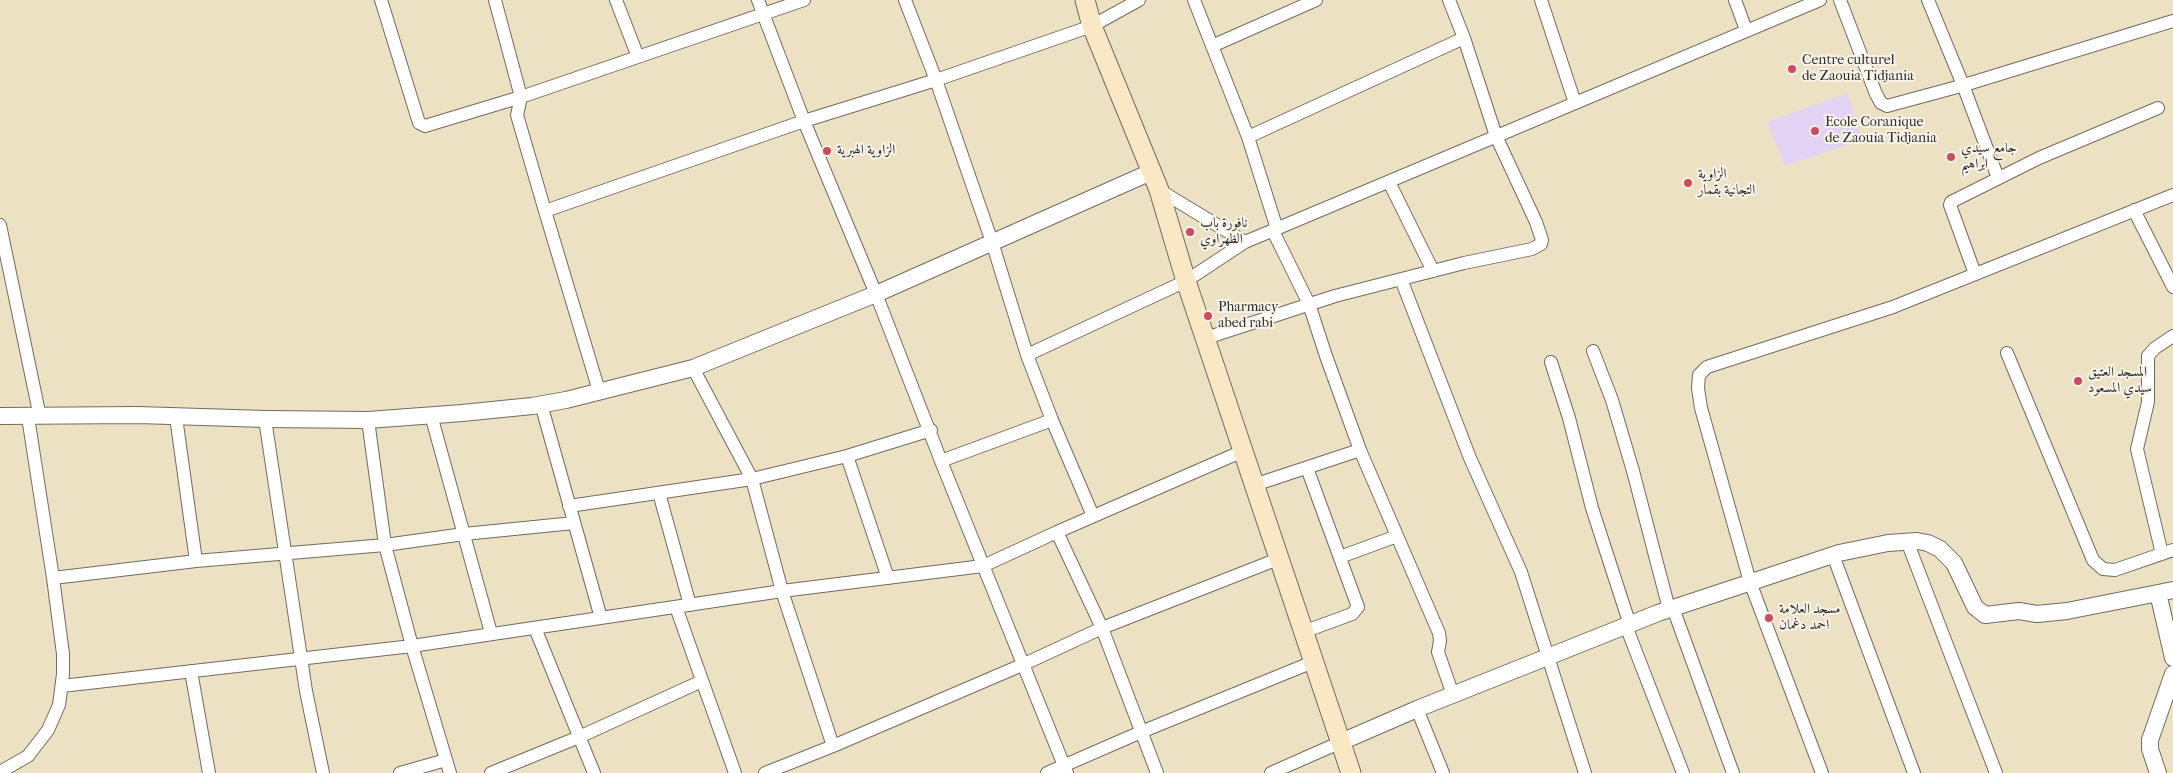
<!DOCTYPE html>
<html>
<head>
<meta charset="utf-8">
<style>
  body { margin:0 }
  canvas { display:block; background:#ece2c3 }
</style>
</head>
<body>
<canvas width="2173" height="773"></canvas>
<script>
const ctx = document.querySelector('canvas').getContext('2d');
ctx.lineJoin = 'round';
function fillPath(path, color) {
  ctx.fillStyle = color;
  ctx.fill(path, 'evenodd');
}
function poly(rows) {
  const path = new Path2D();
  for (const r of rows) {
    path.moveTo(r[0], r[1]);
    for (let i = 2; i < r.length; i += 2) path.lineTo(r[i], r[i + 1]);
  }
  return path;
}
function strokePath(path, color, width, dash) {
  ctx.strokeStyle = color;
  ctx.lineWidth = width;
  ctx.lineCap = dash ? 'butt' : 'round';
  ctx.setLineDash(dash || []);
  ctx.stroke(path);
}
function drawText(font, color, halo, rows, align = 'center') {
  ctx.font = font + ' "IM FELL French Canon",Amiri,serif';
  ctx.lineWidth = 4;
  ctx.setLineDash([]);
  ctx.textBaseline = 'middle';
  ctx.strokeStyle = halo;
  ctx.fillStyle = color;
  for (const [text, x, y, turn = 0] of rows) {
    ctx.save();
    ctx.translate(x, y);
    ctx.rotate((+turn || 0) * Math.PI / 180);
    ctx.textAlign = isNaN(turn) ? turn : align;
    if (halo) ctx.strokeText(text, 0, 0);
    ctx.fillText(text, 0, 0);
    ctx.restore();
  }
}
const built = poly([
  [1848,93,1862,140,1785,166,1767,122]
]);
const minor = poly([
  [381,0,419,123,425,126,521,97,495,0],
  [616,0,638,57],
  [758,0,804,121,876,294,941,461,1067,773],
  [905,0,936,80,992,242,1027,355,1052,420,1093,516],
  [1194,0,1248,137,1277,229],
  [1541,0,1575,103],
  [1735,0,1746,30],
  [1840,0,1876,94,1881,103,1887,106,1961,86,2173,21],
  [1928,0,1963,85,1998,178],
  [1212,46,1316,0],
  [1248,137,1464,38],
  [1389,182,1433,271],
  [1159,190,1245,242],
  [2134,210,2173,287],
  [545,211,517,115,521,97,804,0],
  [0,225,40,417],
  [1975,274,1950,205,1951,202,2039,158,2158,108],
  [1401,279,1470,458,1521,572,1585,773],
  [1206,338,1335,296,1464,263,1532,249,1541,244,1542,240,1536,222,1496,136,1464,38,1449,0],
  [1593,351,1612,400,1633,471,1669,609],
  [2007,353,2093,560,2103,569,2115,570,2173,550],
  [1027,355,1186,281,1245,242,1820,0],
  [1551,362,1569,418,1592,508,1630,625],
  [693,368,752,479,782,591,833,746,1022,665,1102,628,1278,559],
  [599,391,545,211,804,121,936,80,1092,26,1139,0],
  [541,404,601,618],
  [431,415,491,633],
  [176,417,196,561],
  [265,419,306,691,323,773],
  [368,420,385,545,412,646,450,773],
  [1360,450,1439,633,1440,641,1438,652,1453,695],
  [847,456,888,578],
  [941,461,1052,420],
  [1254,485,1360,450,1326,356,1309,304,1273,231],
  [659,493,690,605],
  [569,506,752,479,847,456,931,430],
  [1057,532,1243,451],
  [1907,541,1996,773],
  [2162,554,2137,449,2148,402,2148,356,2155,348,2173,336],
  [1833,555,1914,773],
  [1340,557,1397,536],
  [53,578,196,561,385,545,464,534,574,523],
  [676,607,735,773],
  [1673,608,1733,773],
  [1626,626,1683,773],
  [535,628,594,773],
  [1303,632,1352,614,1358,607,1307,468],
  [191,671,209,773],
  [62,686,412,646,782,591,983,566,1057,532,1102,628,1157,773],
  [1417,709,1443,773],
  [0,772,28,756,48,730,59,705,63,674,63,654,53,578,28,417],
  [400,773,446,760],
  [491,773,579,737,702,681],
  [765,773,833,746],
  [1047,773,1141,732,1313,662],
  [1271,773,1341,742],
  [1822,773,1750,582,1701,408,1698,388,1699,375,1707,367,1893,307,2173,195]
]);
const tertiary = poly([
  [0,416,138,415,265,419,368,420,462,413,532,406,566,400,693,368,876,294,1151,172],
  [2158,593,2173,658],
  [1341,742,1417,709,1658,613,1839,553,1888,543,1917,541,1928,543,1940,549,1954,563,1975,607,1985,615,2019,611,2037,614,2067,611,2173,590],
  [2158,773,2150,749,2150,740,2173,674]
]);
const secondary = poly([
  [1085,0,1092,26,1159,190,1186,281,1351,773]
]);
const markers = [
  [1792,69,5,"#d1495b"],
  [1815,131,5,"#d1495b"],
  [827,151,5,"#d1495b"],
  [1951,157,5,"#d1495b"],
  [1688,183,5,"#d1495b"],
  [1190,232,5,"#d1495b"],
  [1208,316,5,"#d1495b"],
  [2078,381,5,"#d1495b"],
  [1769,618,5,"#d1495b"]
];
const poiNames = [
  ["Centre culturel",1802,61],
  ["de Zaouia Tidjania",1802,77],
  ["Ecole Coranique",1825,123],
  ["de Zaouia Tidjania",1825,139],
  ["جامع سيدي",1961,149],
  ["ابراهيم",1961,165],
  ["الزاوية الهبرية",837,151],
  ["الزاوية",1698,175],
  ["التجانية بقمار",1698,191],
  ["نافورة باب",1200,224],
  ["الظهراوي",1200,240],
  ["Pharmacy",1218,308],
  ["abed rabi",1218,324],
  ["المسجد العتيق",2088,373],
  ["سيدي المسعود",2088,389],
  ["مسجد العلامة",1779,610],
  ["احمد دغمان",1779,626]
];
fillPath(built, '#e1d4f4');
strokePath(minor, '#6f6b60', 14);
strokePath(tertiary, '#6f6b60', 18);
strokePath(secondary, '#6f6b60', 21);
strokePath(minor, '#fff', 12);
strokePath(tertiary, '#fff', 16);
strokePath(secondary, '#fae7c3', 19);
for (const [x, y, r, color] of markers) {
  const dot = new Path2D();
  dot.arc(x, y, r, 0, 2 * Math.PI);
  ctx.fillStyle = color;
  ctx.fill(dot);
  strokePath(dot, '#f7f3e8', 2);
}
drawText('14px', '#2b2b2b', '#f7f3e8', poiNames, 'left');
</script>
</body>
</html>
